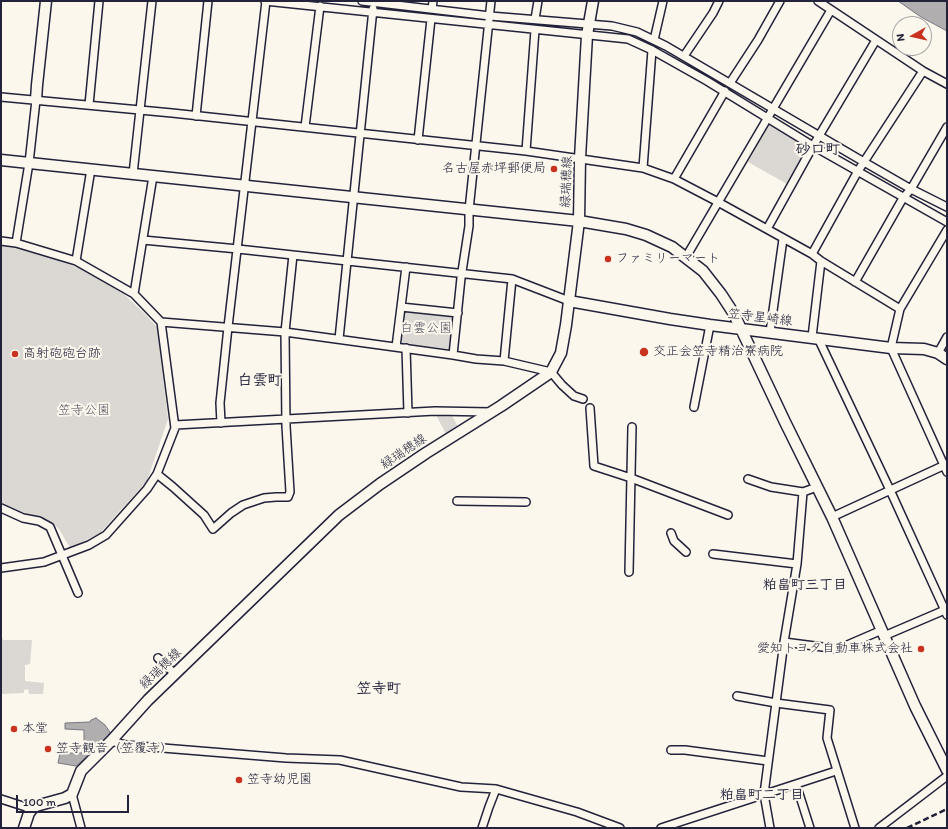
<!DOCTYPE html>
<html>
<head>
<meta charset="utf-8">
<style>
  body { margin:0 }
  #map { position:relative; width:948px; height:829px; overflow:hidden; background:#fbf7ec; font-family:Itim,sans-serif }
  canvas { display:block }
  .frame { position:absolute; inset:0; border:2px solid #22223b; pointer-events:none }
  .north { position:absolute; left:892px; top:16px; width:40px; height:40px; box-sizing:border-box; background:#fbf7ec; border:1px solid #a4a2a5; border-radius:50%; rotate:262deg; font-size:11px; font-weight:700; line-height:16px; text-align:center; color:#22223b }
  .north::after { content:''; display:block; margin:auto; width:14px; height:18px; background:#c8321e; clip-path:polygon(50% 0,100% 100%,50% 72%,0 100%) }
  .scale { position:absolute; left:16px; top:795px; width:113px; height:18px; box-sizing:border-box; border:2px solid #22223b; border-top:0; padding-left:5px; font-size:12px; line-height:14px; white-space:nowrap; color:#22223b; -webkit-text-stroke:3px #fbf7ec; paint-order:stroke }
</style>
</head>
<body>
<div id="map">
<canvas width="948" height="829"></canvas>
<div class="frame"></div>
<div class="north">N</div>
<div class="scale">100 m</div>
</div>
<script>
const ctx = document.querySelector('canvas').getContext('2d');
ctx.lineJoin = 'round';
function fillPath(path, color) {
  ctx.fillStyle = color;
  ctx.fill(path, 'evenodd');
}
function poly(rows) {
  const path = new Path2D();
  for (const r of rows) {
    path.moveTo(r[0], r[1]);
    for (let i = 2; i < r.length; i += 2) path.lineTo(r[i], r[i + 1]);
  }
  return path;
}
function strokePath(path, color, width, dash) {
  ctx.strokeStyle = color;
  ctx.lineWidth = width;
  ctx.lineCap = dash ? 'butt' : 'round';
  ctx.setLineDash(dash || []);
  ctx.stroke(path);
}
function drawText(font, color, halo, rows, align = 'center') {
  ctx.font = font + ' Itim,"Klee One",sans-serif';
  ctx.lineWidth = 4;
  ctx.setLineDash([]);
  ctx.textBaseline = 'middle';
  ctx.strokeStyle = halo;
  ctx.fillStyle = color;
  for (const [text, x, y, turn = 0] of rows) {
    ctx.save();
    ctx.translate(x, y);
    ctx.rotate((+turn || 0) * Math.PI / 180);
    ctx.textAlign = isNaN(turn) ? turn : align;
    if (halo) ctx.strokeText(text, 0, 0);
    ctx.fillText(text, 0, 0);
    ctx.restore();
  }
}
const green = poly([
  [769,123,808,147,787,184,748,162],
  [1,245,16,247,50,257,86,271,125,295,143,312,157,327,168,419,147,481,100,533,70,548,59,529,52,523,1,505],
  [402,309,454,315,450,349,398,343],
  [436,415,452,415,458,427,446,434],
  [1,634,3,640,32,640,30,664,25,665,25,681,44,683,43,694,29,694,28,689,24,690,24,693,1,694]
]);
const water = poly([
  [898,1,947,1,947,31,921,17,898,1],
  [96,718,105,725,112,735,105,742,98,742,96,746,97,749,76,766,58,763,60,753,82,753,84,742,84,730,65,729,65,723,90,722,91,720,96,718]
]);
const street = poly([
  [265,1,628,39,652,50,707,81,813,146,947,222],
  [362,1,490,16,612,26,637,32,666,46,864,162,911,189,947,207],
  [818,1,923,71,947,84],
  [432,9,433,1],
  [535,19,538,1],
  [654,40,663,1],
  [684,56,713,13,719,1],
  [730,83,758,40,780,1],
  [1,97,172,113,526,151,643,168,674,179,718,202,812,254,821,261,900,309],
  [89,105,99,1],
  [196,116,208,1],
  [305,127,320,6],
  [418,140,431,19],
  [526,151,535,30],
  [643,168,652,50],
  [133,174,152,1],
  [674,179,725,91],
  [767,229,813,146,876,40],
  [947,230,900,309,891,348,947,472],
  [143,240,238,249,512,279,569,301],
  [1,241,16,243,76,261,134,294,161,322,285,332,453,355,476,359,504,361,551,372,562,385,574,396,583,399],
  [16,243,29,163,36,100],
  [812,254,858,171,923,71],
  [686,257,831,10],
  [76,261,91,169],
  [855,282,903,198,911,189,947,127],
  [134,294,153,176],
  [401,307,458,313],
  [770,332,783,239],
  [812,337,821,261],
  [818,338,890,490,947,615],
  [339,339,373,9],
  [396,347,406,267],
  [406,348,408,413],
  [938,353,947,337],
  [453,355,461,278,469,226,469,210,491,1],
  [504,361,512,279],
  [694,407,710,325],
  [590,408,594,466,631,478,728,515],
  [221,423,220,403,228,327,266,1],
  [175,425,435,411,490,412],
  [157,474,173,487,204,515,213,529,231,513,243,505,264,498,276,497,288,497,290,492,286,426,285,332,293,255],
  [748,479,771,487,803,492,817,487],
  [457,501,526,502],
  [1,508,23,518,39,521,50,527,78,593],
  [832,517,947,464],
  [671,533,674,541,686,552],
  [713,554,797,564],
  [1,568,44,562,89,545,106,535,147,489,157,474,175,428,161,322],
  [629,572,632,427],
  [884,636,947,609],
  [784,642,838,649,882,630],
  [158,658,175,674],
  [737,696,776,703,830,710,827,738,855,828],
  [111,741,126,745,286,758,340,760,461,787,496,789,577,812,620,828],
  [671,750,685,750,768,761],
  [796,784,810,828],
  [72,794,81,828],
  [1,799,32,809],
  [482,828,489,807,496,789],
  [661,828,836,771],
  [770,828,764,794,784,642,797,564,803,492],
  [879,828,947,776]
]);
const secondary = poly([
  [36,100,37,85,46,1],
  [1,160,579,221,626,229,646,235,672,247,703,271,721,294,734,314,785,422,832,517,915,706,947,770],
  [569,301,670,319,710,325,891,348,924,349,938,353,947,359],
  [24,828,29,813,32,809,36,806,65,798,72,794,81,771,111,741,148,700,339,515,380,484,426,453,501,406,551,372,561,353,566,325,579,221,580,158,587,35,593,1]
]);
const rail = poly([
  [907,828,947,809]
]);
const markers = [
  [554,169,4,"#c8321e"],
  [608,259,4,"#c8321e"],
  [644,352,5,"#c8321e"],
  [15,354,4,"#c8321e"],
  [921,649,4,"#c8321e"],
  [14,729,4,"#c8321e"],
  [48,749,4,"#c8321e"],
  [239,780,4,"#c8321e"]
];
const poiNames = [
  ["名古屋赤坪郵便局",546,169,"right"],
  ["ファミリーマート",616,259],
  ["交正会笠寺精治寮病院",653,352],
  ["高射砲砲台跡",23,354],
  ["愛知トヨタ自動車株式会社",913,649,"right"],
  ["本堂",22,729],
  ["笠寺観音（笠覆寺）",56,749],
  ["笠寺幼児園",247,780]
];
const streetNames = [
  ["緑瑞穂線",567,182,-88],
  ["笠寺星崎線",760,318,7],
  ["緑瑞穂線",404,452,-34],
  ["緑瑞穂線",161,669,-44]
];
const parkNames = [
  ["白雲公園",426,329],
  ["笠寺公園",84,411]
];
const neighbourhoodNames = [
  ["粕畠町三丁目",805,585],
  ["粕畠町二丁目",762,795]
];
const quarterNames = [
  ["砂口町",818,150],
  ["白雲町",260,381],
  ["笠寺町",379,689]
];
fillPath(green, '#dbd8d3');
fillPath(water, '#b1aeb0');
strokePath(water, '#787681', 1);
strokePath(street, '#22223b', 10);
strokePath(secondary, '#22223b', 13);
strokePath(street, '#fbf7ec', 7);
strokePath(secondary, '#fbf7ec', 10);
strokePath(rail, '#22223b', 2.5, [6, 3]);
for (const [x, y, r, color] of markers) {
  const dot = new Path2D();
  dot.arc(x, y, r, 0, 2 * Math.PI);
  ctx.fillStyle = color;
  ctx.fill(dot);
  strokePath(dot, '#fbf7ec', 1.5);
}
drawText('13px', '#22223b', '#fbf7ec', poiNames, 'left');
drawText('13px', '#22223b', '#fbf7ec', streetNames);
drawText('13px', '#505061', '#fbf7ec', parkNames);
drawText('bold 14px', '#22223b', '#fbf7ec', neighbourhoodNames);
drawText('bold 15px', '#22223b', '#fbf7ec', quarterNames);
</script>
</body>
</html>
